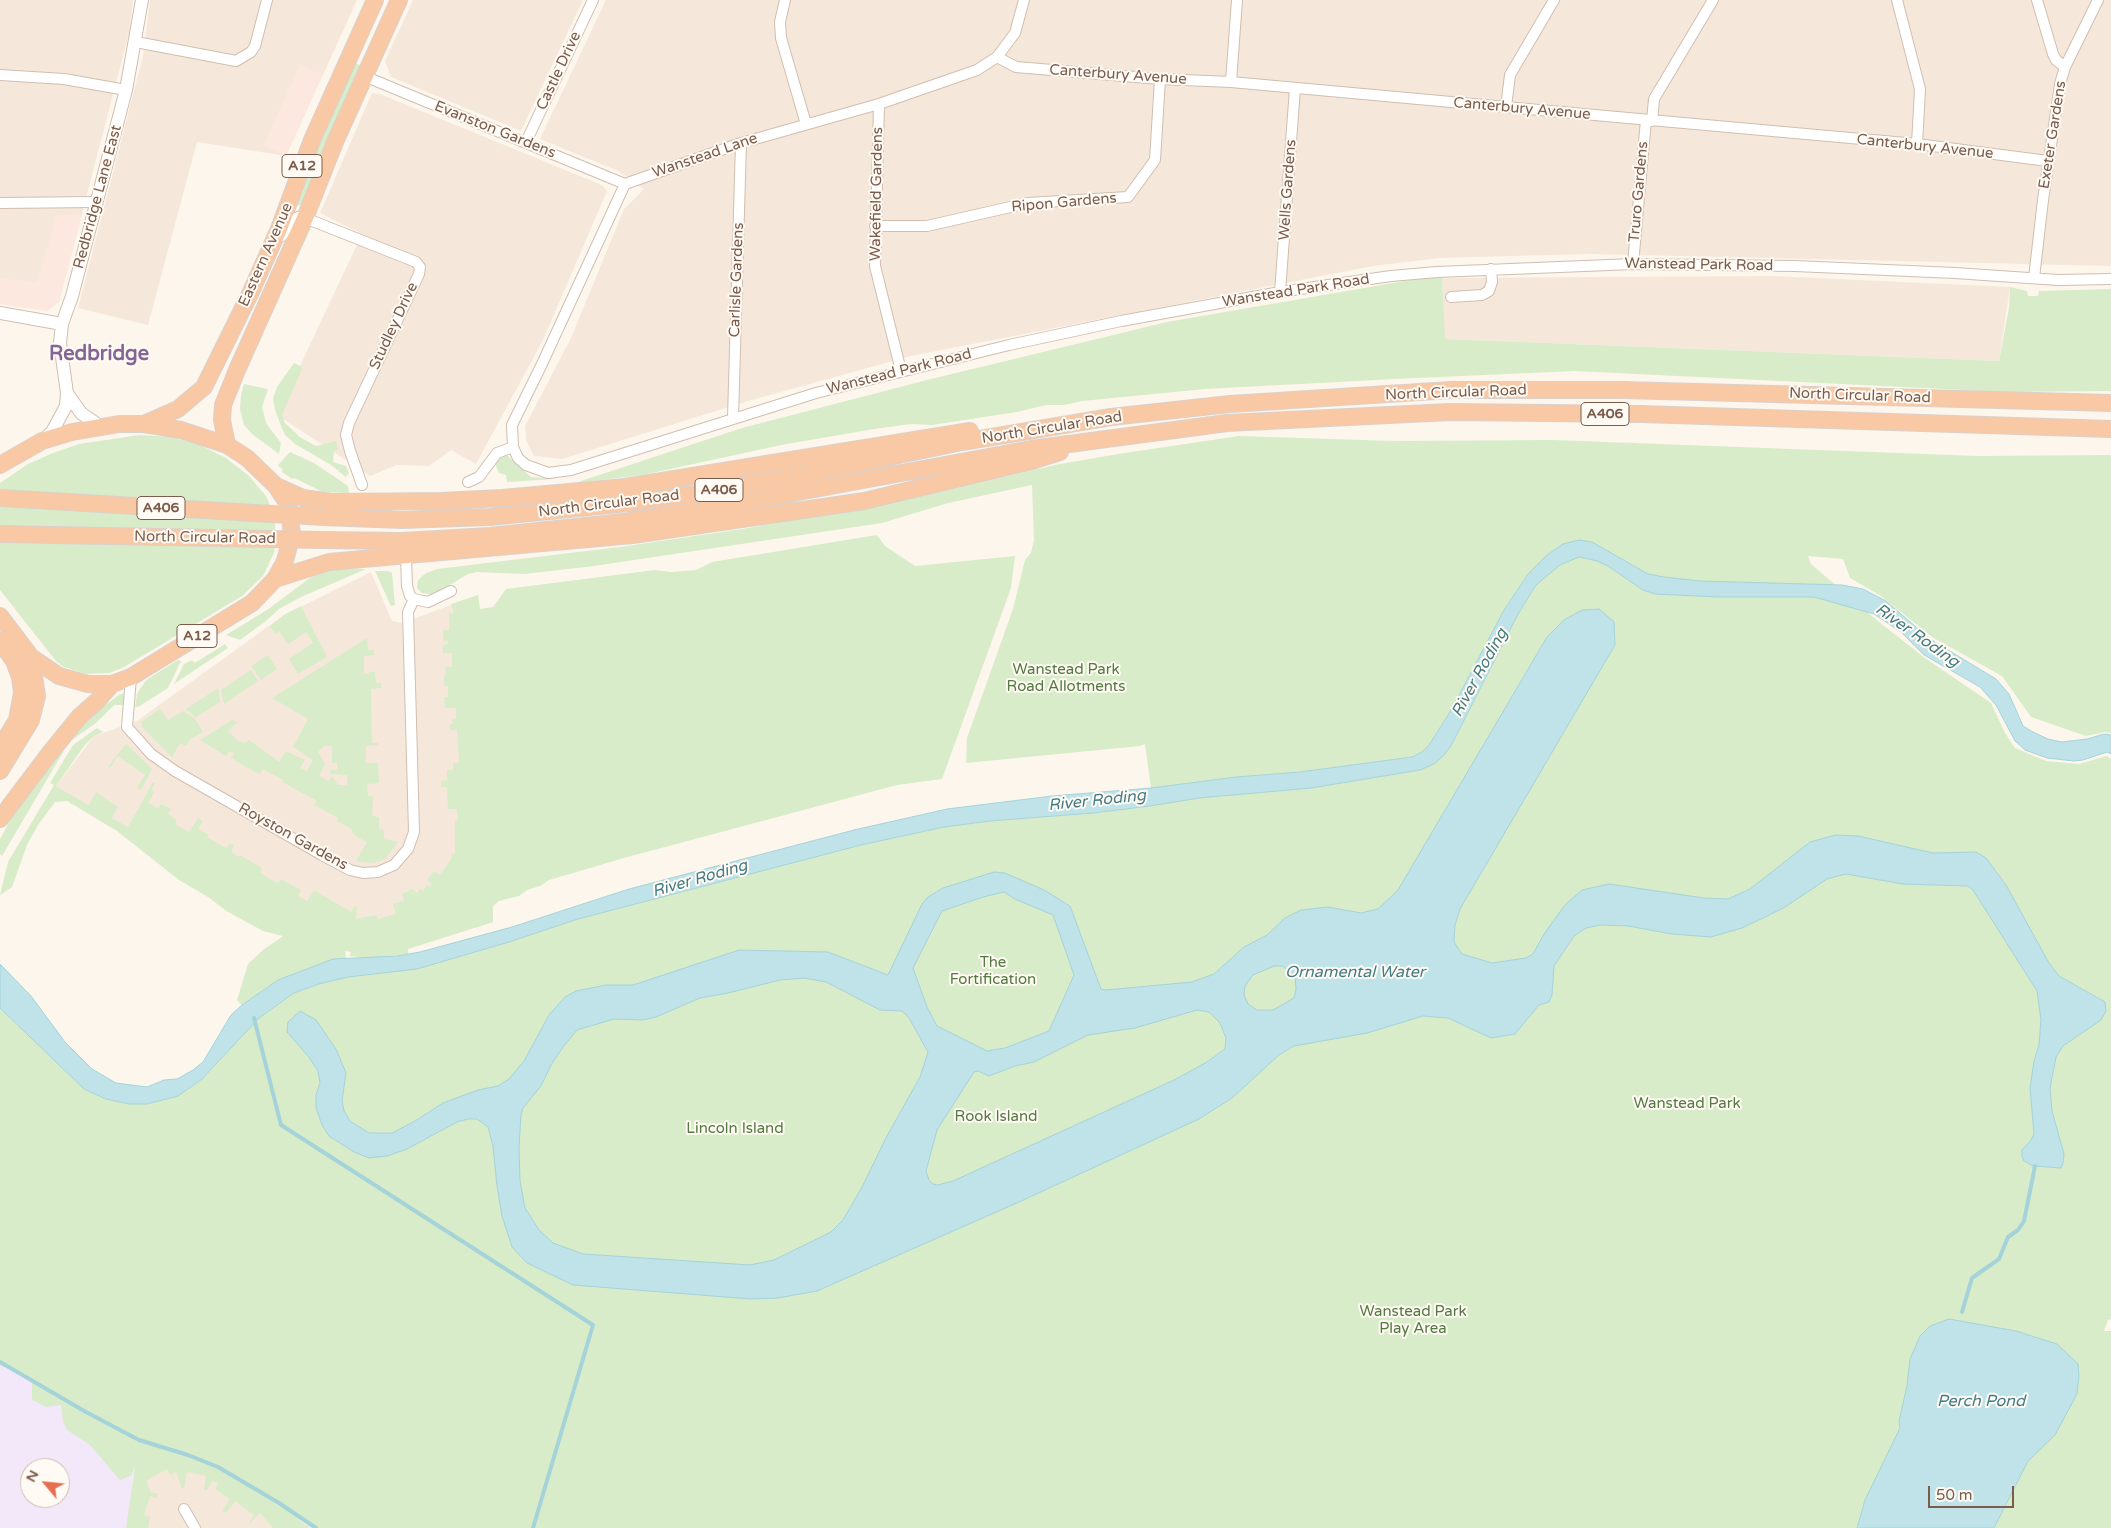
<!DOCTYPE html>
<html>
<head>
<meta charset="utf-8">
<style>
  body { margin:0 }
  #map { position:relative; width:2111px; height:1528px; overflow:hidden; background:#fdf6ec; font-family:"Varela Round",sans-serif }
  canvas { display:block }
  .north { position:absolute; left:20px; top:1458px; width:50px; height:50px; box-sizing:border-box; background:#fffaf3; border:1px solid #cabbb1; border-radius:50%; rotate:298deg; font-size:14px; font-weight:700; line-height:20px; text-align:center; color:#7a5c4d }
  .north::after { content:''; display:block; margin:auto; width:18px; height:22px; background:#e76f51; clip-path:polygon(50% 0,100% 100%,50% 72%,0 100%) }
  .scale { position:absolute; left:1928px; top:1486px; width:86px; height:22px; box-sizing:border-box; border:2px solid #7a5c4d; border-top:0; padding-left:6px; font-size:15px; line-height:18px; white-space:nowrap; color:#7a5c4d; -webkit-text-stroke:4px #fffaf3; paint-order:stroke }
</style>
</head>
<body>
<div id="map">
<canvas width="2111" height="1528"></canvas>
<div class="north">N</div>
<div class="scale">50 m</div>
</div>
<script>
const ctx = document.querySelector('canvas').getContext('2d');
ctx.lineJoin = 'round';
function fillPath(path, color) {
  ctx.fillStyle = color;
  ctx.fill(path, 'evenodd');
}
function poly(rows) {
  const path = new Path2D();
  for (const r of rows) {
    path.moveTo(r[0], r[1]);
    for (let i = 2; i < r.length; i += 2) path.lineTo(r[i], r[i + 1]);
  }
  return path;
}
function strokePath(path, color, width, dash) {
  ctx.strokeStyle = color;
  ctx.lineWidth = width;
  ctx.lineCap = dash ? 'butt' : 'round';
  ctx.setLineDash(dash || []);
  ctx.stroke(path);
}
function drawText(font, color, halo, rows, align = 'center') {
  ctx.font = font + ' "Varela Round",sans-serif';
  ctx.lineWidth = 4;
  ctx.setLineDash([]);
  ctx.textBaseline = 'middle';
  ctx.strokeStyle = halo;
  ctx.fillStyle = color;
  for (const [text, x, y, turn = 0] of rows) {
    ctx.save();
    ctx.translate(x, y);
    ctx.rotate((+turn || 0) * Math.PI / 180);
    ctx.textAlign = isNaN(turn) ? turn : align;
    if (halo) ctx.strokeText(text, 0, 0);
    ctx.fillText(text, 0, 0);
    ctx.restore();
  }
}
const residential = poly([
  [0,0,133,0,129,33,59,302,47,311,0,304],
  [150,0,357,0,286,156,197,142,148,325,78,308,143,56],
  [413,0,583,0,521,131,391,77,385,61],
  [606,0,2111,0,2111,266,1590,254,1439,258,1373,266,911,356,748,401,562,459,534,456,526,440,525,426,571,338,624,209,644,189,618,171,540,139],
  [372,93,380,94,602,185,607,191,543,340,476,464,451,450,429,466,397,465,370,476,277,415,362,234,320,213],
  [1773,276,2010,287,1999,361,1444,339,1442,278],
  [371,572,392,621,402,623,478,595,493,922,408,949,408,954,367,958,350,956,351,952,345,951,241,893,56,786,94,736,137,721,284,615],
  [175,1457,290,1515,313,1528,126,1528,131,1488]
]);
const commercial = poly([
  [300,65,322,75,286,156,264,145],
  [57,215,82,215,59,302,47,311,0,304,0,278,37,283]
]);
const education = poly([
  [0,1355,138,1444,126,1528,0,1528],
  [30,1468,60,1468,60,1498,30,1498]
]);
const green = poly([
  [353,62,362,66,302,205,294,206,306,169],
  [1422,278,1442,278,1445,339,1999,361,2009,308,2010,287,2027,291,2028,296,2038,296,2039,291,2111,289,2111,391,2005,392,1575,371,1394,379,1205,389,1082,401,1064,405,1046,405,1017,412,932,425,911,424,874,429,781,445,643,475,575,483,742,428,927,380,1167,322],
  [294,363,301,366,302,369,282,415,285,423,300,437,316,446,336,441,338,450,334,451,333,462,346,466,349,473,346,477,331,465,295,444,285,435,281,426,275,410,273,398,277,387],
  [244,384,268,389,262,407,266,423,281,443,279,454,252,434,244,425,240,409,241,395],
  [140,435,172,437,200,445,226,458,249,476,266,496,274,514,276,539,274,553,263,576,242,596,124,667,110,673,86,674,64,667,56,661,0,590,0,483,28,464,53,453,79,444],
  [1239,436,1394,441,1553,440,1978,456,2111,455,2111,733,2105,732,2086,736,2031,717,2002,676,1932,637,1881,596,1850,578,1843,559,1808,556,1811,564,1879,622,1925,658,1991,703,2005,733,2015,748,2046,761,2079,764,2107,756,2111,759,2111,1319,2108,1320,2104,1331,2111,1331,2111,1528,313,1528,296,1518,309,1528,273,1528,260,1513,248,1525,254,1515,235,1501,226,1513,222,1511,230,1499,215,1489,218,1484,213,1480,207,1490,204,1490,206,1476,187,1472,184,1488,182,1489,176,1472,172,1474,174,1481,167,1469,146,1481,151,1492,158,1494,157,1498,150,1496,144,1515,150,1517,148,1528,126,1528,135,1467,131,1476,120,1480,90,1445,67,1430,63,1422,61,1405,46,1407,32,1400,32,1382,16,1369,0,1366,0,1008,84,1089,106,1099,147,1104,178,1096,202,1079,259,1018,294,993,319,984,348,977,417,969,509,942,578,919,861,845,944,827,990,821,1093,813,1150,806,1199,798,1311,788,1420,770,1451,746,1517,616,1536,585,1547,555,1528,574,1504,610,1450,712,1429,745,1422,752,1412,757,1300,772,1236,777,1151,788,1145,744,1140,746,966,763,967,738,1013,609,1025,560,1031,553,1034,540,1032,485,948,503,882,523,594,566,524,574,477,572,468,574,438,592,430,594,422,593,417,588,418,580,426,573,437,569,620,547,742,529,931,494,1055,465,1118,454],
  [290,452,314,463,348,486,349,493,323,492,294,478,292,479,282,472,283,470,278,465],
  [504,456,508,456,531,477,556,479,507,482,506,475,499,473,496,466,496,461],
  [877,535,885,546,915,566,1015,556,1011,588,942,779,897,785,624,858,549,880,540,886,527,890,519,896,499,901,493,906,493,922,408,949,408,954,367,958,350,956,351,952,345,951,346,959,333,959,278,980,242,1005,237,1000,248,964,263,950,283,936,263,931,228,912,208,897,179,880,117,831,67,801,55,802,38,825,27,845,12,887,0,895,8,862,54,785,50,783,73,745,97,728,103,732,94,736,84,746,56,786,89,805,96,792,118,807,112,818,128,827,153,782,155,783,151,790,154,792,148,803,158,808,161,804,171,809,168,814,177,820,175,824,189,832,198,818,203,821,198,829,208,834,207,837,226,848,230,843,234,845,231,852,239,857,240,855,262,868,260,872,268,878,278,883,281,879,301,890,298,896,307,901,314,890,351,912,355,906,357,907,356,919,376,915,378,919,396,914,393,904,404,901,402,894,412,889,417,893,420,889,423,891,427,885,430,887,432,884,427,880,434,871,440,875,451,859,452,854,455,853,455,820,458,819,457,809,448,809,447,787,441,787,441,781,447,780,447,770,453,770,453,763,459,763,457,730,450,730,450,724,453,724,453,719,456,719,456,708,445,708,444,697,448,697,448,686,444,686,444,675,446,675,445,667,452,667,452,653,443,653,443,645,449,644,448,641,443,641,443,630,449,630,449,614,454,612,451,604,478,595,480,609,493,607,506,589,655,570,671,572,696,570,712,562],
  [338,569,366,569,301,597,279,609,266,621,240,640,226,635,270,608,311,577,323,572],
  [375,571,388,571,392,573,395,605,391,606],
  [301,606,327,657,298,674,289,659,313,643,306,632,288,644,279,631,275,634,270,626,284,615],
  [367,638,368,650,374,650,374,655,364,656,364,674,375,671,376,683,381,683,381,688,371,689,372,743,378,743,378,745,366,746,366,763,378,763,379,783,367,784,368,796,373,796,372,816,379,817,379,829,384,830,384,839,398,842,385,859,373,863,356,861,367,842,357,837,352,832,353,830,337,821,338,818,314,805,317,801,282,782,283,780,263,769,259,774,246,767,231,758,234,753,229,751,226,756,200,740,232,720,237,722,228,731,239,742,242,741,244,744,249,740,279,762,286,751,305,760,300,768,307,771,313,760,293,747,308,719,272,698],
  [324,746,332,746,332,763,337,763,337,770,329,770,331,774,347,775,347,785,338,785,332,776,329,781,319,776,325,764,318,752],
  [225,644,228,648,174,684,184,664,192,660,195,663],
  [268,655,277,669,261,680,251,666],
  [178,660,181,661,168,688,138,707,135,707,137,694,146,680],
  [251,670,258,681,224,704,221,690],
  [218,688,220,702,196,717,186,709],
  [120,694,123,694,126,697,124,705,114,705,96,723,69,742,2,856,0,854,0,839,18,806,86,720],
  [160,709,168,720,183,711,195,719,203,732,190,739,186,746,180,743,172,757,143,728,141,722],
  [126,744,152,769,141,790,137,788,145,775,118,756,110,768,108,767]
]);
const water = poly([
  [1579,540,1592,542,1648,574,1664,577,1700,581,1842,585,1863,589,1886,601,1930,639,1996,679,2009,694,2023,726,2033,732,2048,739,2062,742,2087,739,2104,734,2111,735,2111,754,2107,752,2083,760,2074,761,2047,758,2025,750,2015,741,1996,705,1980,687,1924,655,1901,632,1874,614,1814,597,1718,597,1655,594,1643,590,1608,566,1597,561,1579,557,1560,565,1536,585,1517,616,1451,746,1444,755,1434,764,1420,770,1311,788,1199,798,1150,806,1093,813,990,821,944,827,861,845,578,919,509,942,417,969,348,977,319,984,294,993,259,1018,202,1079,178,1096,147,1104,129,1104,106,1099,84,1089,0,1008,0,964,31,996,65,1042,92,1069,116,1083,147,1087,164,1080,177,1079,193,1070,203,1062,231,1015,242,1005,278,980,333,959,397,956,420,952,512,927,629,889,854,830,947,809,1052,796,1151,788,1236,777,1300,772,1412,757,1422,752,1429,745,1450,712,1504,610,1528,574,1547,555,1563,544,1579,540],
  [1599,609,1614,622,1615,645,1460,909,1455,925,1454,942,1462,954,1492,963,1526,958,1533,954,1544,934,1565,905,1582,890,1609,884,1704,898,1728,899,1750,889,1810,842,1835,835,1858,836,1933,853,1976,852,1986,858,2006,885,2049,963,2059,976,2105,1002,2106,1011,2101,1020,2063,1046,2056,1057,2050,1088,2052,1111,2064,1154,2063,1163,2061,1168,2033,1166,2024,1161,2022,1156,2022,1150,2031,1140,2034,1134,2030,1088,2034,1061,2039,1045,2041,1020,2038,998,2037,991,1973,890,1968,886,1903,884,1846,874,1827,879,1785,907,1763,918,1742,928,1711,937,1672,934,1628,926,1600,925,1586,928,1574,936,1554,966,1552,995,1549,1002,1539,1005,1515,1034,1491,1038,1448,1018,1423,1016,1367,1033,1294,1046,1279,1055,1232,1098,1199,1119,1019,1202,817,1291,778,1298,751,1299,573,1285,527,1263,512,1247,502,1216,497,1186,493,1146,488,1127,477,1119,468,1119,457,1122,407,1149,387,1156,369,1158,354,1152,329,1136,322,1125,316,1108,316,1095,320,1083,318,1071,308,1056,287,1032,288,1022,300,1011,316,1020,336,1049,346,1073,342,1101,344,1111,350,1121,369,1133,392,1133,415,1121,443,1103,478,1090,498,1086,509,1079,524,1061,549,1015,565,997,576,991,606,985,633,985,739,950,828,952,888,975,922,904,928,897,943,888,994,872,1005,873,1044,890,1070,906,1101,989,1106,990,1192,982,1214,974,1244,947,1267,935,1285,918,1301,910,1328,907,1361,913,1378,909,1398,890,1547,637,1564,620,1582,610,1599,609],
  [1004,892,1015,899,1053,915,1074,975,1049,1031,1005,1048,987,1051,937,1026,927,1007,913,968,942,911,983,897,1004,892],
  [1274,966,1282,966,1295,975,1296,989,1294,998,1273,1010,1257,1010,1248,1004,1244,995,1245,986,1253,975,1274,966],
  [804,978,826,982,880,1010,902,1011,909,1018,928,1052,920,1077,887,1136,862,1187,843,1220,831,1232,774,1260,750,1265,583,1254,553,1243,539,1230,525,1208,520,1181,519,1147,521,1115,523,1108,541,1086,551,1065,563,1047,577,1030,614,1019,643,1020,656,1017,700,998,728,993,780,980,804,978],
  [1197,1010,1209,1012,1220,1023,1226,1038,1225,1049,1207,1062,1174,1080,953,1181,938,1185,933,1184,929,1180,926,1171,937,1130,974,1072,978,1071,989,1076,1015,1066,1034,1062,1088,1035,1135,1028,1197,1010],
  [1949,1319,2016,1331,2057,1344,2078,1364,2079,1376,2077,1394,2055,1435,2028,1461,1994,1528,1857,1528,1865,1500,1900,1428,1899,1421,1907,1386,1910,1359,1920,1336,1930,1326,1949,1319]
]);
const stream = poly([
  [254,1018,281,1125,593,1325,533,1528],
  [1962,1312,1972,1278,1999,1259,2008,1237,2018,1230,2024,1221,2035,1166],
  [0,1362,86,1412,139,1440,188,1455,218,1467,279,1503,316,1528]
]);
const minor = poly([
  [785,0,780,22,781,38,806,124],
  [1024,0,1015,33,997,57,977,70,879,104,741,143,625,184,541,366,512,425,513,447,518,458,526,465,548,473,571,470,816,393,1009,345,1121,321,1280,292,1391,276,1437,272,1633,264,1795,266,1955,273,2058,280,2111,279],
  [1897,0,1920,89,1917,144],
  [2037,0,2053,54,2056,60,2065,67],
  [136,42,236,61,251,52,255,46,267,0],
  [997,57,1016,67,1160,79,1231,82,1506,107,1917,144,2048,161],
  [0,75,64,79,126,90],
  [364,76,625,184],
  [1231,82,1237,0],
  [879,104,875,266,901,371],
  [1506,107,1510,75,1554,0],
  [1652,121,1654,99,1713,0],
  [526,142,593,0],
  [0,203,96,202],
  [875,226,927,226,1028,203,1128,197,1155,160,1160,79],
  [282,236,292,221,298,217,305,218,416,262,420,267,419,274,349,423,346,435,350,451,362,485],
  [1633,264,1646,120],
  [2034,278,2043,200,2060,84,2065,67,2098,0],
  [1280,292,1295,88],
  [1451,297,1482,295,1489,291,1492,282,1491,269],
  [733,418,741,143],
  [468,482,479,477,497,453,513,447],
  [406,556,407,586,410,596,414,599],
  [414,599,428,602,451,591],
  [131,677,127,727,151,754,175,771,322,855,350,870,363,873,378,872,394,865,408,849,414,832,408,612,414,599],
  [184,1509,195,1528]
]);
const tertiary = poly([
  [0,313,62,324],
  [67,393,81,413,101,427],
  [42,441,52,432,66,406,67,393,60,343,62,324,72,296,126,90,142,0]
]);
const trunk = poly([
  [144,424,178,409,204,387,249,296,279,229,312,140,375,0],
  [227,445,222,420,223,405,237,370,305,218,335,142,399,0],
  [0,465,42,441,72,432,119,424,144,424,181,430,227,445,247,458,276,486,288,504,292,534,285,561,275,579,252,603,131,677,112,684,88,684,59,676,31,657,0,616],
  [276,486,303,498,332,502,441,501,502,498,625,487,970,431],
  [323,517,402,520,490,517,619,504,689,495,798,476,962,442,1111,417,1230,404,1451,390,1623,390,2111,403],
  [322,540,402,541,490,536,623,522,691,512,1031,449,1227,423,1450,412,1641,414,2111,429],
  [275,579,329,562,633,535,864,501,1032,461,1060,452],
  [0,641,14,661,20,677,22,693,17,720,0,748],
  [0,771,31,720,37,696,31,657],
  [0,819,49,754,79,717,97,701,112,684]
]);
const trunkBridge = poly([
  [0,498,323,517],
  [0,534,322,540]
]);
const shields = [
  [302,166,40],
  [1605,414,48],
  [719,490,48],
  [161,508,48],
  [197,636,40]
];
const shieldNames = [
  ["A12",302,166],
  ["A406",1605,414],
  ["A406",719,490],
  ["A406",161,508],
  ["A12",197,636]
];
const streetNames = [
  ["Castle Drive",559,71,-65],
  ["Canterbury Avenue",1118,75,4],
  ["Canterbury Avenue",1522,109,5],
  ["Evanston Gardens",495,130,22],
  ["Exeter Gardens",2053,135,-81],
  ["Canterbury Avenue",1925,147,6],
  ["Wanstead Lane",705,156,-19],
  ["Wells Gardens",1288,190,-86],
  ["Truro Gardens",1639,192,-85],
  ["Wakefield Gardens",877,194,-89],
  ["Redbridge Lane East",98,197,-75],
  ["Ripon Gardens",1064,203,-5],
  ["Eastern Avenue",266,255,-66],
  ["Wanstead Park Road",1699,265,1],
  ["Carlisle Gardens",737,280,-88],
  ["Wanstead Park Road",1296,291,-9],
  ["Studley Drive",394,326,-65],
  ["Wanstead Park Road",899,372,-14],
  ["North Circular Road",1456,393,-2],
  ["North Circular Road",1860,396,2],
  ["North Circular Road",1052,428,-9],
  ["North Circular Road",609,504,-7],
  ["North Circular Road",205,538,1],
  ["Royston Gardens",293,837,29]
];
const parkNames = [
  ["Wanstead Park",1066,670],
  ["Road Allotments",1066,687],
  ["The",993,963],
  ["Fortification",993,980],
  ["Wanstead Park",1687,1104],
  ["Rook Island",996,1117],
  ["Lincoln Island",735,1129],
  ["Wanstead Park",1413,1312],
  ["Play Area",1413,1329]
];
const waterNames = [
  ["River Roding",1917,636,35],
  ["River Roding",1480,673,-61],
  ["River Roding",1097,801,-6],
  ["River Roding",700,879,-16],
  ["Ornamental Water",1355,973],
  ["Perch Pond",1981,1402]
];
const districtNames = [
  ["Redbridge",99,355]
];
fillPath(residential, '#f5e8da');
fillPath(commercial, '#fde8e0');
fillPath(education, '#f3e8fa');
fillPath(green, '#d8ecc9');
fillPath(water, '#bfe3e8');
strokePath(water, '#a5d3da', 1);
strokePath(stream, '#a5d3da', 4);
strokePath(minor, '#d1beb0', 12);
strokePath(tertiary, '#d1beb0', 14);
strokePath(trunk, '#dad1cd', 18);
strokePath(minor, '#fff', 10);
strokePath(tertiary, '#fff', 12);
strokePath(trunk, '#f9c8a4', 16);
strokePath(trunkBridge, '#dad1cd', 18, []);
strokePath(trunkBridge, '#f9c8a4', 16);
for (const [x, y, w] of shields) {
  const box = new Path2D();
  box.roundRect(x - w / 2, y - 11.5, w, 23, 4);
  ctx.fillStyle = '#fffaf3';
  ctx.fill(box);
  strokePath(box, '#7a5c4d', 1);
}
drawText('bold 14px', '#7a5c4d', null, shieldNames);
drawText('15px', '#7a5c4d', '#fffaf3', streetNames);
drawText('15px', '#537a41', '#fffaf3', parkNames);
drawText('italic 16px', '#437c86', '#fffaf3', waterNames);
drawText('bold 20px', '#846695', '#fffaf3', districtNames);
</script>
</body>
</html>
